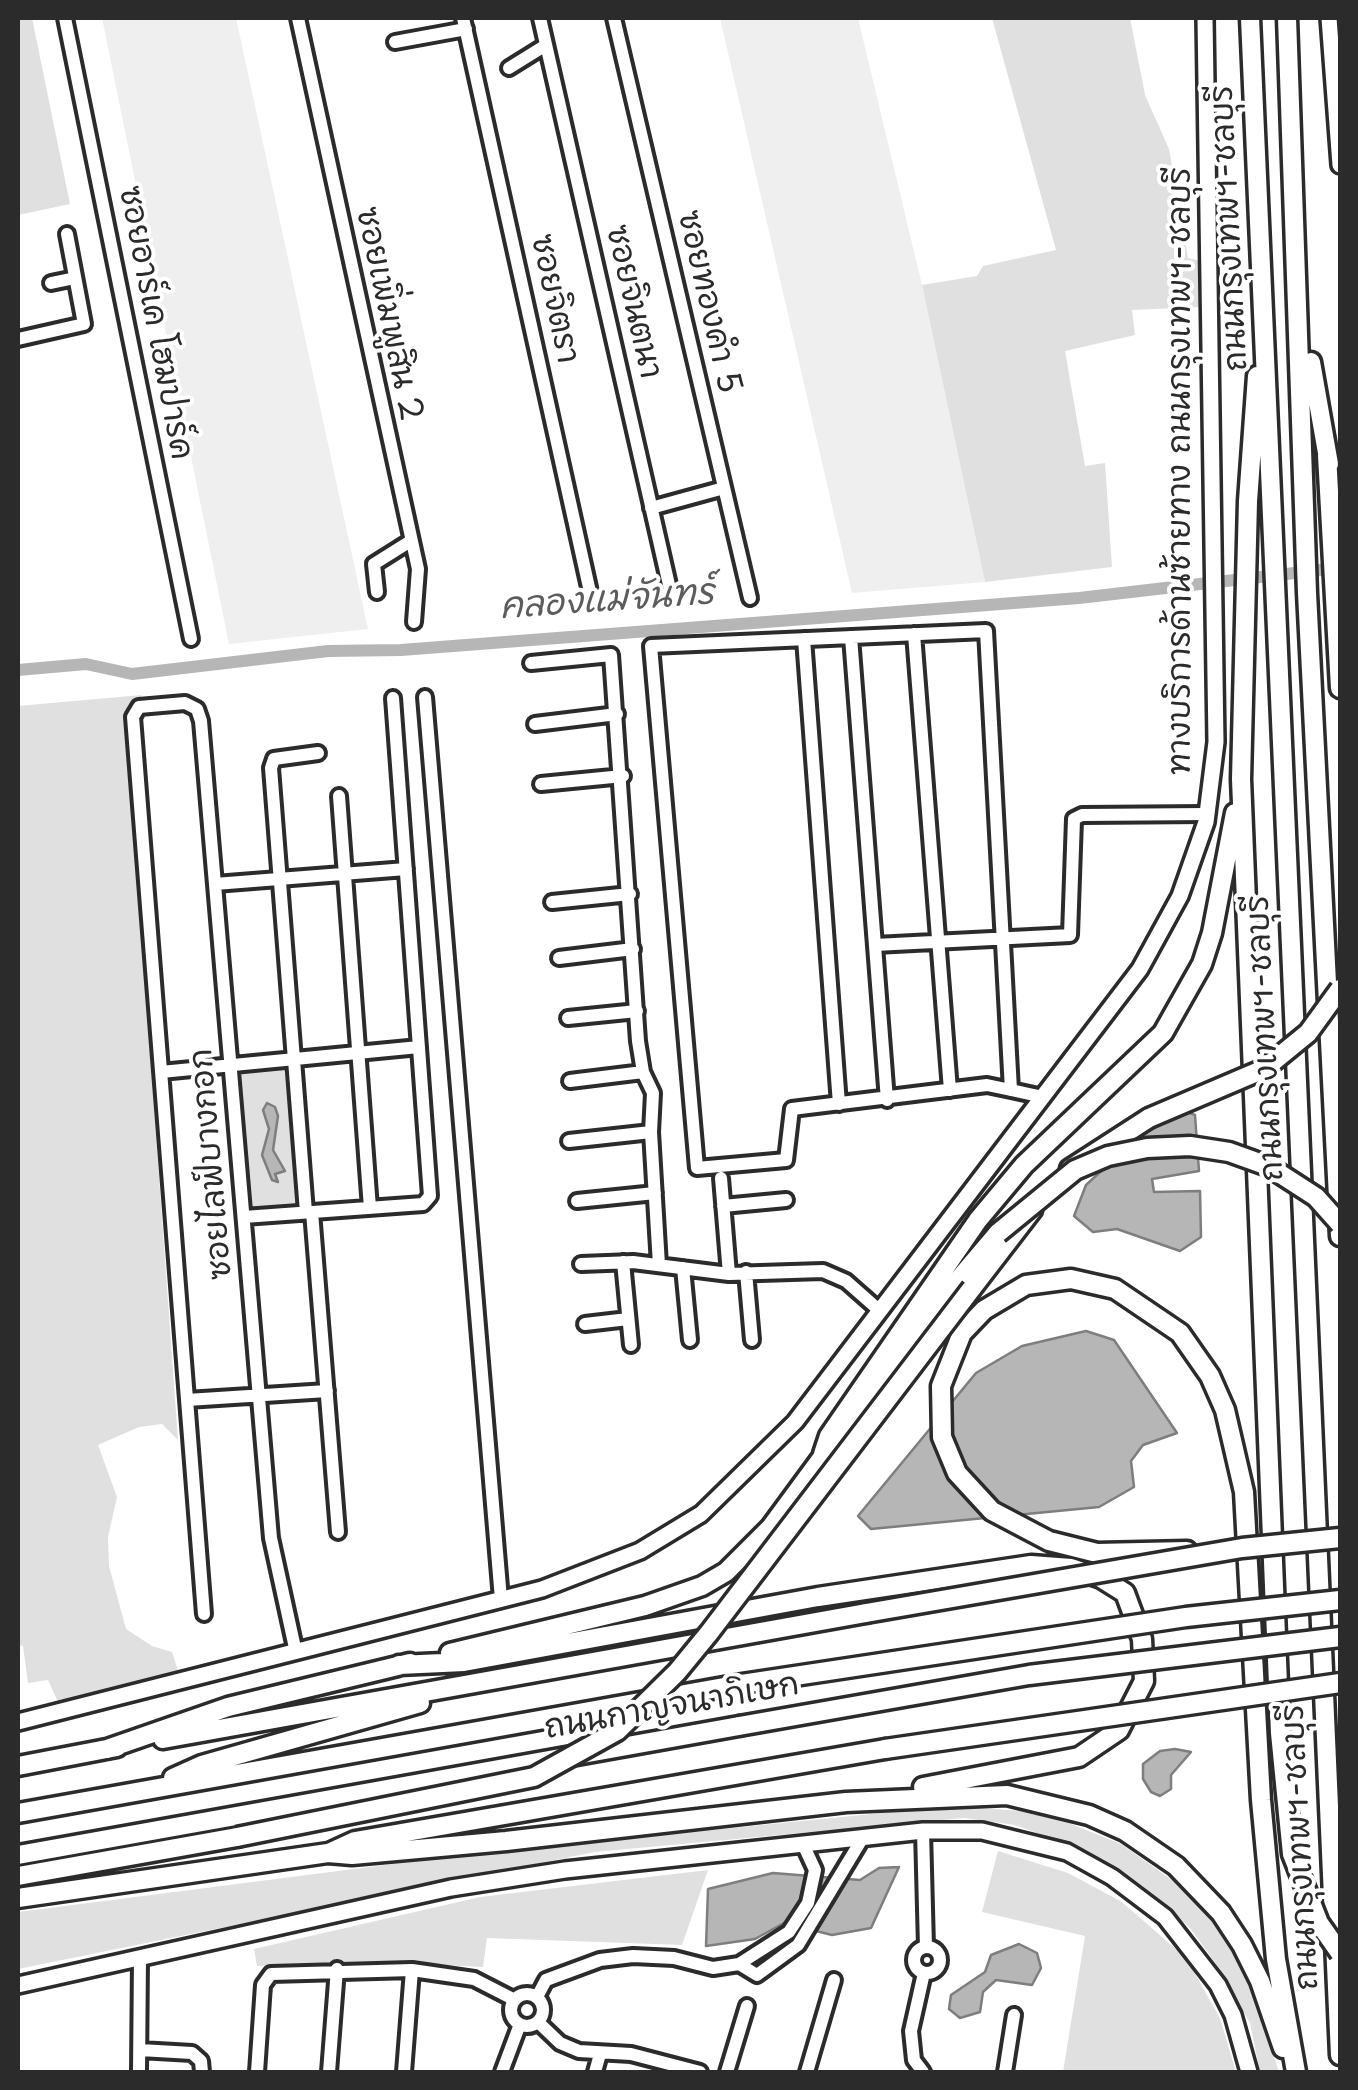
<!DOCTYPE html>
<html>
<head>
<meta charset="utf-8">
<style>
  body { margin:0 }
  #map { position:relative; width:1358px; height:2090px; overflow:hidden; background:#fff; font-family:"Playpen Sans",sans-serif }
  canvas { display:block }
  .frame { position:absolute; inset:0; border:20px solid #2b2b2b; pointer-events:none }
</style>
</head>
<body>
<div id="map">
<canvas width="1358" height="2090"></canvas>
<div class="frame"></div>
</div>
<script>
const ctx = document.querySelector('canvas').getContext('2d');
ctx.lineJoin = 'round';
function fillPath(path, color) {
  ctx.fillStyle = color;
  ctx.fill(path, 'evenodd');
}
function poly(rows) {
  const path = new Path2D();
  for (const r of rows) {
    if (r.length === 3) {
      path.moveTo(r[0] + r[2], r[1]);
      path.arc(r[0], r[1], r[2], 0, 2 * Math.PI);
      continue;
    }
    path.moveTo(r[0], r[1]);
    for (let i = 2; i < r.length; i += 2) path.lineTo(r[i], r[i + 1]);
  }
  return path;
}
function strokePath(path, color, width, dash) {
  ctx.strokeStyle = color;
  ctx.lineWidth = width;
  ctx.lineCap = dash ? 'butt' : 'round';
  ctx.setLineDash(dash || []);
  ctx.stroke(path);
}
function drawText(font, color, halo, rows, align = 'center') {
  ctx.font = font + ' "Playpen Sans","Playpen Sans Thai",sans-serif';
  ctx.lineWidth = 8;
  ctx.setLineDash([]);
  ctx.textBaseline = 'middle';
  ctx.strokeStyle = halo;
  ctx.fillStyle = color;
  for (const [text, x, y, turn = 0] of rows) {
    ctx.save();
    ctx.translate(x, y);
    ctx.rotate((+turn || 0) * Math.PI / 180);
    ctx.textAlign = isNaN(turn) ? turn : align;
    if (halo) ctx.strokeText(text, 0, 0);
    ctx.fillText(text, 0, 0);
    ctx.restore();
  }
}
const built = poly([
  [102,18,236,18,368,629,229,644],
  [720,18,858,18,922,285,985,582,852,593]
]);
const green = poly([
  [18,18,32,18,70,204,18,215],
  [992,18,1130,18,1145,95,1169,149,1188,258,1201,261,1199,307,1132,310,1135,335,1065,351,1085,466,1105,463,1112,567,985,582,922,285,977,276,983,266,1056,250],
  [142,695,126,720,178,1440,162,1424,139,1427,98,1445,117,1497,108,1537,109,1566,126,1629,152,1646,172,1652,178,1671,58,1702,48,1680,28,1683,23,1646,18,1645,18,706],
  [290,1066,301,1207,250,1209,240,1071],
  [952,1806,1022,1811,1066,1822,1121,1844,1192,1894,1222,1932,1246,1976,1279,2072,1260,2072,1250,2023,1216,1964,1190,1928,1140,1885,1073,1846,1015,1825,964,1818,595,1852,18,1969,18,1912,471,1854],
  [998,1851,1068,1873,1122,1902,1186,1958,1220,2018,1236,2072,1063,2072,1085,1936,982,1912],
  [708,1870,682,1945,487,1938,483,1967,403,1963,257,1966,254,1949,480,1897]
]);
const water = poly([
  [267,1103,275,1107,278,1116,273,1150,285,1171,275,1174,278,1182,272,1180,262,1155,269,1129,263,1110,267,1103],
  [1172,1106,1195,1115,1199,1171,1152,1179,1154,1192,1200,1191,1201,1237,1180,1251,1117,1229,1093,1232,1074,1216,1086,1185,1172,1106],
  [1086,1331,1114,1340,1177,1433,1143,1445,1131,1461,1134,1487,1099,1507,871,1529,858,1516,976,1373,1022,1346,1086,1331],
  [1175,1749,1191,1752,1171,1775,1171,1789,1160,1796,1151,1792,1143,1779,1143,1764,1160,1751,1175,1749],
  [899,1867,871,1928,832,1935,784,1923,755,1939,706,1946,708,1889,773,1873,860,1880,879,1868,899,1867],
  [1019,1944,1037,1953,1041,1968,1032,1985,996,1980,983,1992,980,2012,960,2018,949,2009,951,1995,985,1972,991,1955,1019,1944]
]);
const canal = poly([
  [18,670,86,664,132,674,328,651,401,650,1079,598,1338,568]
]);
const minor = poly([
  [65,18,191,639],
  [298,18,418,569,414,622],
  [463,18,590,592],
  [540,18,672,598],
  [614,18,750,598],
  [395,42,466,29],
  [509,68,546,45],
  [51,283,75,278],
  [18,339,84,324,67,234],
  [651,508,724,488],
  [377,592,374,564,409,542],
  [914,634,950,1090],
  [851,637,887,1100],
  [804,639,839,1104],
  [531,663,611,655,638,1041,643,1072,653,1093,651,1132,659,1265],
  [425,697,501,1599],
  [535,724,617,714],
  [541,784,623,776],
  [339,796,370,1208],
  [215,884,406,869],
  [552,902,630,894],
  [875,945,1070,935,1074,819,1082,815,1207,814],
  [559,958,633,949],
  [568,1018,637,1011],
  [161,1072,419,1047],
  [570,1081,643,1072],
  [1011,1090,986,631,651,646,697,1168,786,1160,792,1109,987,1085,1011,1090,1043,1097],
  [569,1141,651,1132],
  [721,1178,729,1274],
  [577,1201,655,1193],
  [723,1206,786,1200],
  [306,1212,271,768,274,759,318,753],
  [312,1212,338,1532],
  [244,1217,423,1204,430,1196,393,698],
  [623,1262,631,1345],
  [581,1264,633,1262,729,1274,823,1271,846,1281,880,1311],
  [683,1268,690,1340],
  [746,1272,752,1340],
  [585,1324,628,1319],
  [187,1400,327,1391],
  [204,1614,133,717,139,707,185,703,197,709,201,721,271,1538,295,1648],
  [923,1831,926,1947],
  [927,1960,13],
  [739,1964,757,1975,798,1945,862,1839],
  [527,2010,16],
  [537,1997,546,1980,600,1960,633,1956,674,1958,713,1968,739,1964,789,1932,808,1903,815,1870,803,1844],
  [538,2022,560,2043,579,2051,631,2054,700,2072],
  [140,2050,192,2053,201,2061,202,2072],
  [139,2072,140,1958],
  [257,2072,263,1985,271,1974,412,1970,474,1979,515,2000],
  [329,2072,337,1969],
  [404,2072,412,1970],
  [502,2072,520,2024],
  [595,2072,600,2054],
  [727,2072,747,2006],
  [807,2072,834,1980],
  [923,2072,914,2060,911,2031,924,1973],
  [1005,2072,1014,2015]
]);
const major = poly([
  [1329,18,1340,165],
  [18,1722,542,1589,640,1551,701,1514,795,1422,1140,969,1180,896,1206,822,1216,742,1205,18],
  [18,1985,451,1888,565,1870,923,1831,982,1831,1067,1852,1112,1877,1165,1917,1218,1985,1233,2015,1249,2072]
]);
const highway = poly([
  [1250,18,1340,2055],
  [1287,18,1307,593,1340,1236],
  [1311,362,1329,464],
  [1257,376,1248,501,1241,779,1280,1733],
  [1327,455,1340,688],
  [1070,1169,1149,1118],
  [972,1288,1032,1210],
  [823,1454,829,1436,978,1220,1024,1165,1163,1033,1202,964,1212,933,1235,813],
  [1187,1551,1097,1553,1049,1541,992,1511,957,1473,942,1437,941,1386,962,1333,984,1310,1026,1285,1071,1279,1115,1289,1180,1333,1210,1376,1225,1410,1244,1492,1261,1800,1276,1959,1296,2072],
  [450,1653,645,1606,702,1586,726,1572,771,1527,821,1459,857,1421,953,1286,998,1233],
  [399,1665,464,1662,818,1597,1031,1565,1071,1568,1101,1578,1125,1593,1142,1639,1144,1681,1119,1730,1079,1757,923,1787],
  [163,1739,866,1613],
  [107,1749,228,1707,410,1663],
  [18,1766,117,1747],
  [173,1778,202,1765,420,1703],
  [18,1813,735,1685],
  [331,1852,355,1841,885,1749],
  [18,1855,739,1726],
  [18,1876,237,1837],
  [18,1898,328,1853,352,1855,506,1841,846,1802,1007,1795,1089,1815,1125,1831,1176,1866,1221,1913,1242,1945,1260,1981,1283,2048]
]);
const highwayBridge = poly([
  [1149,1118,1264,1069,1308,1033,1340,989],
  [998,1233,1075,1170,1108,1156,1147,1148,1190,1146,1229,1152,1268,1166,1316,1197,1340,1224],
  [866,1613,1242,1548,1340,1538],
  [735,1685,1186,1617,1340,1600],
  [739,1726,1029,1675,1340,1637],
  [1280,1733,1292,1854,1319,1923,1340,1953],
  [885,1749,1340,1683],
  [237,1837,534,1777,617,1731,677,1672,709,1633,972,1288]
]);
const streetNames = [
  ["ถนนกรุงเทพฯ-ชลบุรี",1230,228,-93],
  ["ซอยจิตรา",554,299,78],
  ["ซอยจินตนา",633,302,77],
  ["ซอยทองคำ 5",708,302,77],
  ["ซอยเพิ่มพูสิน 2",388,314,78],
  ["ซอยอาร์เค โฮมปาร์ค",155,323,79],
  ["ทางบริการด้านซ้ายทาง ถนนกรุงเทพฯ-ชลบุรี",1181,471,-90],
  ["ถนนกรุงเทพฯ-ชลบุรี",1266,1038,-93],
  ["ซอยไลฟ์บางกอก",212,1164,-95],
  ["ถนนกาญจนาภิเษก",672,1707,-10],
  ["ถนนกรุงเทพฯ-ชลบุรี",1301,1847,-93]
];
const waterNames = [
  ["คลองแม่จันทร์",607,601,-4]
];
fillPath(built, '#efefef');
fillPath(green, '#e0e0e0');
fillPath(water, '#b6b6b6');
strokePath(water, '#7e7e7e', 2.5);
strokePath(canal, '#b6b6b6', 12);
strokePath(minor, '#2b2b2b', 20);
strokePath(major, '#2b2b2b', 22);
strokePath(highway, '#2b2b2b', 25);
strokePath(minor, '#fff', 12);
strokePath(major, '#fff', 15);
strokePath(highway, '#fff', 18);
strokePath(highwayBridge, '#2b2b2b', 25, []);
strokePath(highwayBridge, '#fff', 18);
drawText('32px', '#2b2b2b', '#fff', streetNames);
drawText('italic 35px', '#5c5c5c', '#fff', waterNames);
</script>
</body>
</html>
